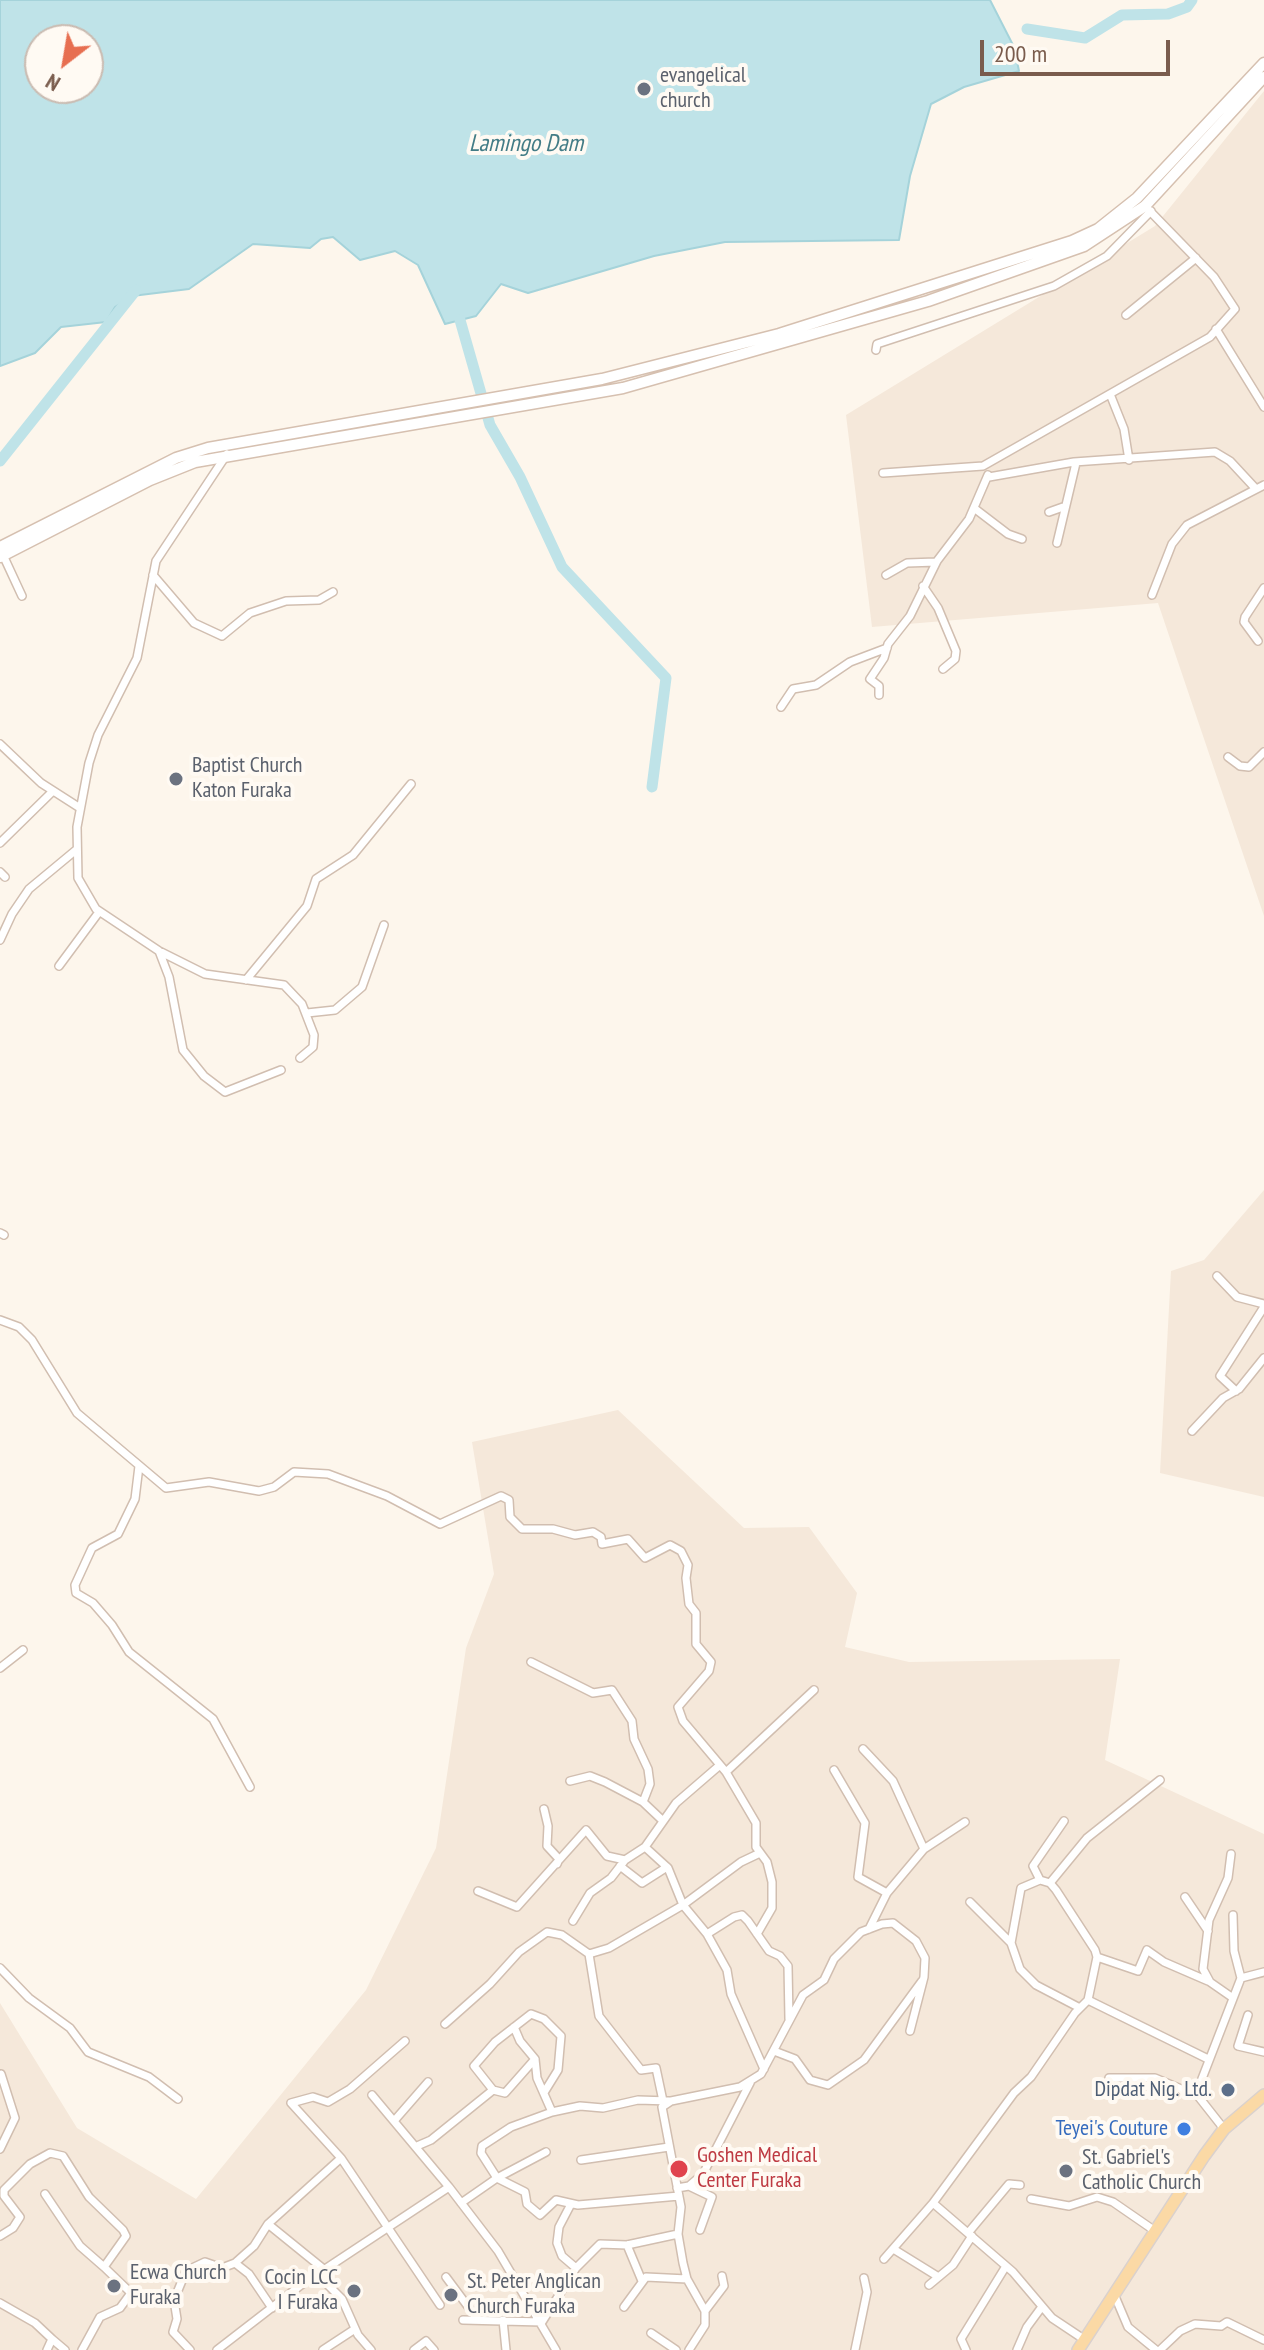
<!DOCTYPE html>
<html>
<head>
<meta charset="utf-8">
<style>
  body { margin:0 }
  #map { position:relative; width:1264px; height:2350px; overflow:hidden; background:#fdf6ec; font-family:"PT Sans Narrow",sans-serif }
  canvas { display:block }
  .north { position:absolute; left:24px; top:24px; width:80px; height:80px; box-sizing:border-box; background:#fffaf3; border:2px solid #cabbb1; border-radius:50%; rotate:211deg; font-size:22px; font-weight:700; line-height:32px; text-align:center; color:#7a5c4d }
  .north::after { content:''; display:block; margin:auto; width:28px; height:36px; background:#e76f51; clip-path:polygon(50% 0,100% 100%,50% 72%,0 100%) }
  .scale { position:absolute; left:980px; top:40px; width:190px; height:36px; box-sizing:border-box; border:4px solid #7a5c4d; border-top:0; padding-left:10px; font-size:24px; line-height:28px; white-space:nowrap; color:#7a5c4d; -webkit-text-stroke:6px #fffaf3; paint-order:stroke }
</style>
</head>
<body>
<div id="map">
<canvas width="1264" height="2350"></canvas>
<div class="north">N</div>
<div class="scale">200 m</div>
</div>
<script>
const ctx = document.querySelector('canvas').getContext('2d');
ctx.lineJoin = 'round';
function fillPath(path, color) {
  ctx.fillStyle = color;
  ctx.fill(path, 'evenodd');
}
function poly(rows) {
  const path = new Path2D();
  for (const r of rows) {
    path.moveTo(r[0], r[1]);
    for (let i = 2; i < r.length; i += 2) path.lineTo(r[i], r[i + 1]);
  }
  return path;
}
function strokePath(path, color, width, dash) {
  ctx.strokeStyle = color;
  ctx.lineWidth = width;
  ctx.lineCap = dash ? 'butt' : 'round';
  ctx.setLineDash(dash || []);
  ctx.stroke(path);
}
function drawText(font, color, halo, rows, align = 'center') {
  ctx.font = font + ' "PT Sans Narrow",sans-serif';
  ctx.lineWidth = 8;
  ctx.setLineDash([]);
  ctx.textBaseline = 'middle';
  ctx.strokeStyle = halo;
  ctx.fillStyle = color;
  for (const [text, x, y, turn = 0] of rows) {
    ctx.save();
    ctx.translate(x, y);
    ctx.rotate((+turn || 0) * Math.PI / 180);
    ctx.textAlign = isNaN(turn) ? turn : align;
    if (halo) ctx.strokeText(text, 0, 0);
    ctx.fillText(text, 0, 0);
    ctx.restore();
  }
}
const residential = poly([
  [1264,91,1264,916,1158,603,872,627,846,415,1155,226],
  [1264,1190,1264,1497,1160,1473,1171,1271,1204,1260],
  [618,1410,744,1528,809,1527,857,1593,845,1647,909,1662,1120,1659,1105,1760,1264,1834,1264,2350,0,2350,0,2003,77,2128,196,2199,366,1990,436,1848,466,1648,494,1574,472,1442]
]);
const water = poly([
  [0,0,990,0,1014,47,1019,71,964,87,931,104,910,176,899,240,725,242,654,256,528,293,501,284,476,316,445,324,418,265,395,251,360,260,333,237,321,239,310,248,253,244,189,289,132,296,115,307,106,322,61,327,35,353,0,366,0,0],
  [40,40,88,40,88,88,40,88,40,40]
]);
const river = poly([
  [1027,29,1085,38,1122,15,1168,14,1187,7,1192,0],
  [460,320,490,425,520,477,562,567,666,678,652,787],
  [0,461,136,290]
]);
const minor = poly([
  [1126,315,1196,258],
  [1216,329,1264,407],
  [876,350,877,344,1054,286,1107,256,1151,211],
  [1110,394,1124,429,1129,460],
  [227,454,156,561,137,658,98,735,89,763,77,827,78,878,96,909,159,951,205,974,284,985,302,1004,314,1035,313,1047,300,1058],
  [883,473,983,466,1210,337,1235,309,1214,277,1144,205],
  [989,477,1074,462,1215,452,1230,461,1256,489],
  [974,508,1008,534,1022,539],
  [1049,512,1063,507],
  [1057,543,1076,463],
  [3,555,22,596],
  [153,575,194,623,222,636,250,613,286,601,319,600,333,592],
  [886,575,907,563,936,562],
  [923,586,938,608,956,651,955,659,943,669],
  [1152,595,1172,544,1187,525,1264,485],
  [1258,641,1244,622,1245,617,1264,588],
  [879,695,879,686,870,679,884,658,888,644,910,616,937,561,969,519,988,475],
  [781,707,793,689,816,685,850,662,887,648],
  [0,744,41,783,80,808],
  [1228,757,1240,766,1249,767,1264,752],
  [0,843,53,791],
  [0,872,5,877],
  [0,940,12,914,29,889,76,850],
  [159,951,169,977,183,1050,204,1076,225,1092,281,1070],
  [59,966,99,912],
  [246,980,307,906,316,879,353,855,411,784],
  [307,1013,335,1010,362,987,384,925],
  [0,1233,4,1235],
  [1217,1276,1237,1297,1264,1304],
  [0,1320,19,1327,32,1340,77,1413,166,1488,209,1482,259,1491,274,1487,294,1472,328,1474,387,1496,440,1524,501,1496,509,1500,510,1517,522,1529,553,1529,575,1535,593,1532,601,1537,602,1544,628,1539,645,1558,670,1545,681,1551,688,1565,686,1578,689,1604,696,1613,696,1644,711,1662,709,1671,678,1707,683,1721,726,1772,756,1823,756,1847,767,1862,772,1882,772,1908,757,1934],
  [1236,1391,1220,1376,1264,1307],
  [1192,1431,1223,1398,1239,1389,1264,1358],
  [139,1466,135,1499,118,1534,92,1548,75,1585,76,1593,93,1603,112,1625,129,1652,213,1719,250,1787],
  [531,1662,593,1693,612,1690,632,1721,634,1739,648,1769,650,1784,643,1802],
  [0,1668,23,1650],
  [863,1749,893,1781,924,1849],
  [834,1770,865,1823,858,1877,887,1893,869,1929],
  [726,1772,814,1690],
  [570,1781,590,1776,605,1782,643,1802,662,1820],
  [544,1809,548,1826,547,1846,559,1859,557,1864],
  [645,1847,668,1868,683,1905,707,1934,727,1970,731,1994,764,2069],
  [1231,1854,1228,1878,1209,1920,1203,1969,1210,1982,1233,1998],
  [620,1866,642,1883,667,1867],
  [1050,1883,1087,1838,1160,1780],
  [478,1891,517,1907,586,1830,607,1856,625,1860,645,1847,676,1803,720,1765],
  [887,1893,924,1849,965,1822],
  [1185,1897,1208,1931],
  [970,1902,1011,1943,1020,1969,1036,1985,1080,2008],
  [573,1921,590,1893,611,1878,625,1860],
  [707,1934,734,1917,742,1915,748,1921,769,1951,780,1956,788,1966,789,2019],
  [1011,1943,1021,1888,1040,1880],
  [589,1954,599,2016,641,2070,656,2068,663,2101],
  [1097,1957,1138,1971,1147,1950,1164,1962,1208,1981],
  [0,1968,29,1998,70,2028,88,2052,149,2077,178,2099],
  [1241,1978,1264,1972],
  [1088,2000,1208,2059],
  [1248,2015,1238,2046,1264,2052],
  [445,2024,490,1984,519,1952,547,1932,562,1935,589,1954,609,1948,683,1905,741,1862,760,1853],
  [514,2027,520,2041,535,2059,537,2078,552,2112],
  [405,2041,350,2089,328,2102,313,2097,291,2103,341,2158,440,2305],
  [774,2051,795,2059,810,2080,828,2085,864,2060,922,1981],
  [1109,2078,1155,2078,1198,2096],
  [493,2090,505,2093,535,2059],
  [372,2095,449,2187],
  [394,2121,428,2082],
  [1224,2129,1198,2096,1198,2089,1241,1978,1234,1951,1233,1915],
  [417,2146,431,2140,493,2090,474,2066,495,2042,531,2014,544,2019,561,2036,558,2070,545,2091],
  [0,2149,15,2118,1,2074],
  [546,2152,497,2178,481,2153,482,2146,511,2127,552,2112,580,2106,603,2108,638,2100,669,2101],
  [581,2160,669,2147],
  [689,2186,712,2197,700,2230],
  [677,2188,689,2186,703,2174,750,2083],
  [45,2194,80,2246,104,2267],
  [1031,2199,1069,2206,1097,2197,1113,2202,1155,2231],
  [461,2203,497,2178,525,2192,527,2204,540,2215,556,2200,578,2205,679,2196],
  [933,2203,1013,2272,1052,2318,1085,2340],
  [968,2233,1009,2184,1020,2185],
  [0,2236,13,2228,20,2217,4,2196,4,2190,30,2164,50,2153,63,2156,89,2197,123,2230,126,2236,104,2267,131,2293,120,2308,100,2317,82,2350],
  [627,2245,642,2281],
  [895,2250,937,2276],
  [884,2259,933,2203,1014,2093,1031,2077,1075,2013,1088,2000,1097,1957,1095,1950,1056,1890,1050,1883,1040,1880,1033,1866,1064,1821],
  [235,2263,249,2274,272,2308],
  [576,2268,600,2244,627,2245,678,2234],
  [326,2271,268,2224,341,2158],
  [318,2275,342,2299,358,2335,371,2350],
  [446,2277,478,2320],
  [929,2285,953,2265,972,2236],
  [1114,2294,1128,2327,1156,2350],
  [0,2303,35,2323,52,2339,47,2350],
  [624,2307,646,2277,687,2279],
  [705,2311,724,2286,722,2276],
  [463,2320,542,2322,576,2268,562,2256,557,2243,559,2227,571,2204],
  [503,2320,506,2350],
  [651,2333,676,2350],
  [52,2339,65,2350],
  [190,2350,173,2332,177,2319,174,2300,186,2271,205,2262,222,2268,235,2263,254,2246,268,2224],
  [217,2350,301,2285,449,2187,498,2251,556,2350],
  [323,2350,355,2329],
  [414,2350,426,2341,434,2350],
  [689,2350,705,2325,705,2311,687,2279,683,2263,678,2234,681,2207,662,2107,671,2101,740,2087,761,2074,803,1995,824,1980,834,1959,861,1932,882,1924,893,1923,916,1941,925,1958,924,1977,910,2031],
  [855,2350,867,2292,864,2278],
  [966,2350,961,2339,1006,2266],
  [1017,2350,1027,2327,1041,2308],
  [1160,2350,1180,2331,1195,2324,1221,2326,1227,2322,1264,2340]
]);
const secondary = poly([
  [0,547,176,458,208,448,602,379,779,334,1072,241,1098,229,1137,198,1264,63],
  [0,557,150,480,195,462,623,388,928,301,1084,246,1145,206,1264,77]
]);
const primary = poly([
  [1078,2350,1204,2156,1224,2129,1264,2095]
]);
const markers = [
  [644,89,8,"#6b7280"],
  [176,779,8,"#6b7280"],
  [1228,2090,8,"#5c6f8a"],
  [1184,2129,8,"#3f7fe0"],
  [679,2169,10,"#e0444e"],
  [1066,2171,8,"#6b7280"],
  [114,2286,8,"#6b7280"],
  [354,2291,8,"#6b7280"],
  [451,2295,8,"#6b7280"]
];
const worshipNames = [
  ["evangelical",660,76],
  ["church",660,101],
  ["Baptist Church",192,766],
  ["Katon Furaka",192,791],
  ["St. Gabriel's",1082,2158],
  ["Catholic Church",1082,2183],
  ["Ecwa Church",130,2273],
  ["Furaka",130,2298],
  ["Cocin LCC",338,2278,"right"],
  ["I Furaka",338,2303,"right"],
  ["St. Peter Anglican",467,2282],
  ["Church Furaka",467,2307]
];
const serviceNames = [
  ["Dipdat Nig. Ltd.",1212,2090]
];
const shopNames = [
  ["Teyei's Couture",1168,2129]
];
const healthNames = [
  ["Goshen Medical",697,2156],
  ["Center Furaka",697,2181]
];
const waterNames = [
  ["Lamingo Dam",526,144]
];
fillPath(residential, '#f5e8da');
fillPath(water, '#bfe3e8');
strokePath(water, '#a5d3da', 2);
strokePath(river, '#bfe3e8', 11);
strokePath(minor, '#d1beb0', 10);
strokePath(secondary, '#d6c0b0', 13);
strokePath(primary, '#dad1cd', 14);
strokePath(minor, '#fff', 7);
strokePath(secondary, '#fff', 10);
strokePath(primary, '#fbd9a5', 11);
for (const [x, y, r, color] of markers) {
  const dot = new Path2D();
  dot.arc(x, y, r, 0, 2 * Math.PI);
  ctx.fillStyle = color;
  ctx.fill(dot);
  strokePath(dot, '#fffaf3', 3);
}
drawText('22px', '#5b616d', '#fffaf3', worshipNames, 'left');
drawText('22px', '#4e5e75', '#fffaf3', serviceNames, 'right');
drawText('22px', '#366cbe', '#fffaf3', shopNames, 'right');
drawText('22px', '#be3a42', '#fffaf3', healthNames, 'left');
drawText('italic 24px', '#437c86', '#fffaf3', waterNames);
</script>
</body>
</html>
